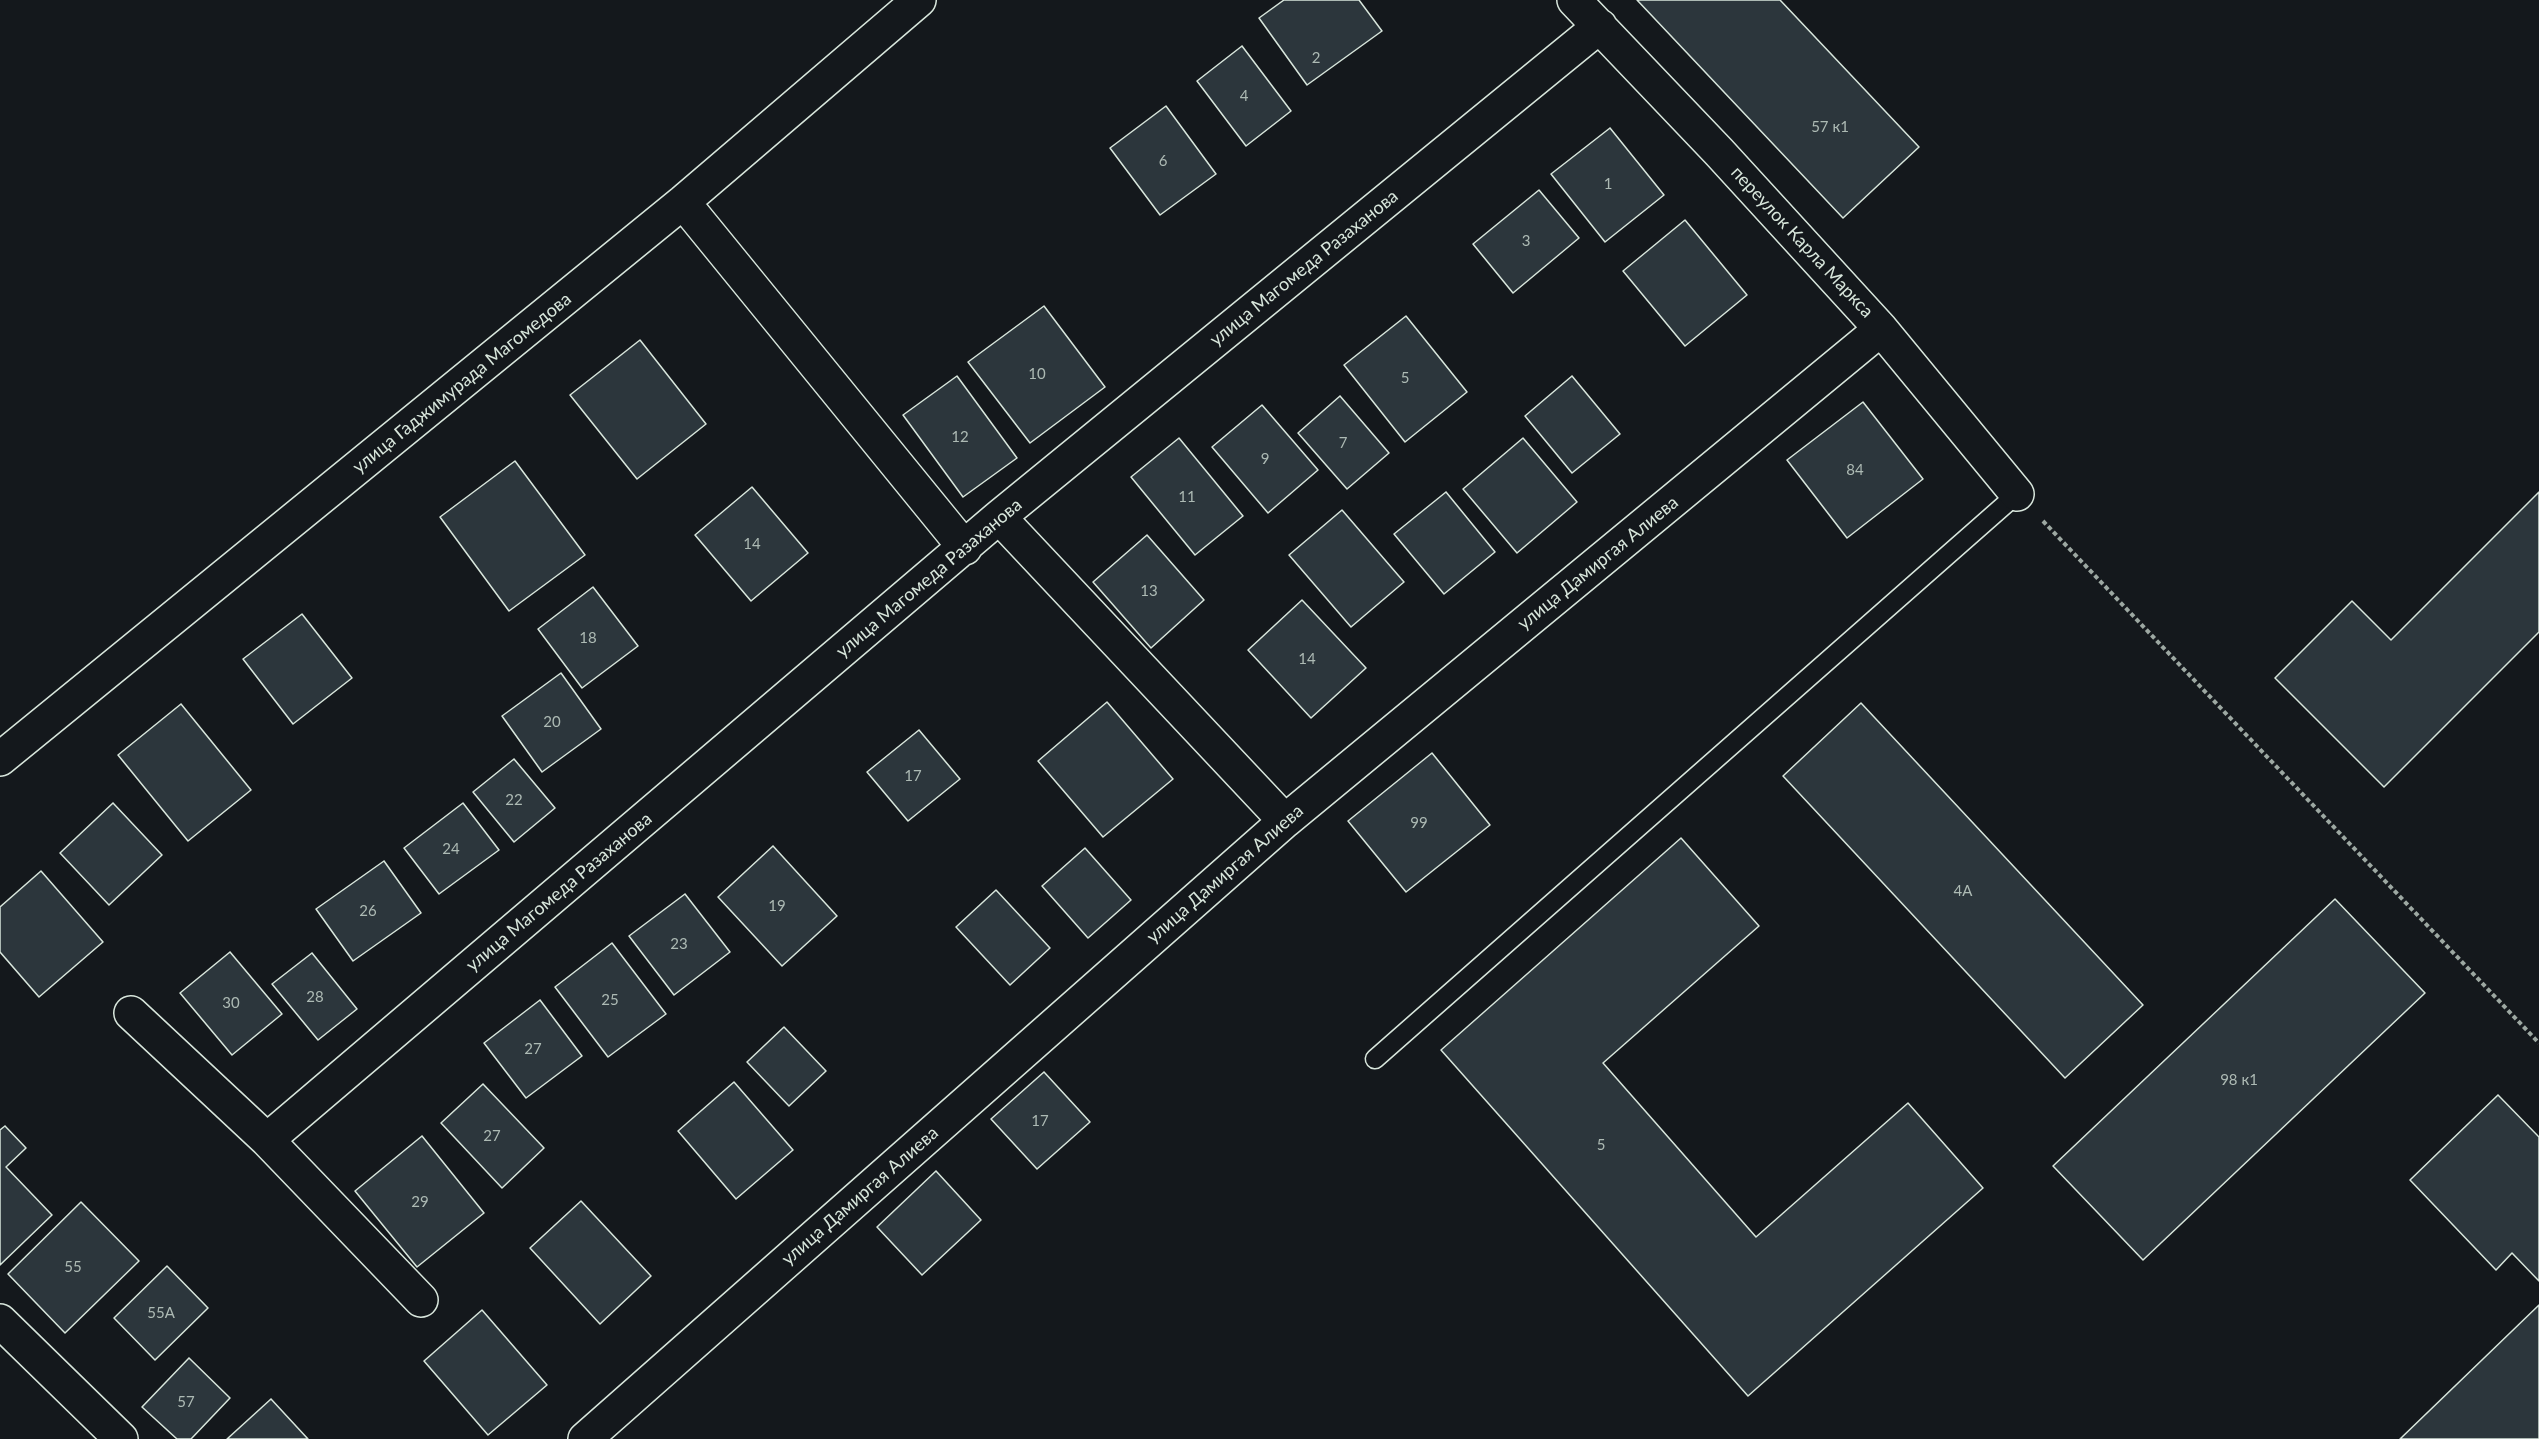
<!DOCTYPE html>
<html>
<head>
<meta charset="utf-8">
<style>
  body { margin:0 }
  canvas { display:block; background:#14181c }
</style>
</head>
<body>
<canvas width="2539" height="1439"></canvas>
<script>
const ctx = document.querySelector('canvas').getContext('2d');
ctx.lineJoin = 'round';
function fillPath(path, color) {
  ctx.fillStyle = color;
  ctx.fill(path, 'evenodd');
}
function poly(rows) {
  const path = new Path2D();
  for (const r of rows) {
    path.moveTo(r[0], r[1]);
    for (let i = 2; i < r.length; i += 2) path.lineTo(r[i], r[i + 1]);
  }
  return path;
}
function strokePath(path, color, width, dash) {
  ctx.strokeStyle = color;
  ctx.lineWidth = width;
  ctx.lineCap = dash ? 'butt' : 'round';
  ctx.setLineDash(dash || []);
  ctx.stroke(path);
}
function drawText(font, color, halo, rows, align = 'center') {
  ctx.font = font + ' Lato,sans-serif';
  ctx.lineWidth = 4.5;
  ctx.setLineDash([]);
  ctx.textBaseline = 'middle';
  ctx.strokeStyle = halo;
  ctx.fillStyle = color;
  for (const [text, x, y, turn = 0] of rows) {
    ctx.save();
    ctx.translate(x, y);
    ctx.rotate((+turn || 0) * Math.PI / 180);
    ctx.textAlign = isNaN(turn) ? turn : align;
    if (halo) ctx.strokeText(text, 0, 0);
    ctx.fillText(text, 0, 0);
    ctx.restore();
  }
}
const building = poly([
  [1284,0,1359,0,1382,31,1307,85,1259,18,1284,0],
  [1637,0,1780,0,1919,147,1843,218,1637,0],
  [1242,46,1291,111,1246,146,1197,81,1242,46],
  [1166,106,1216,174,1160,215,1110,148,1166,106],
  [1610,128,1664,195,1605,242,1551,174,1610,128],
  [1539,190,1579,238,1513,293,1473,244,1539,190],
  [1685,220,1747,295,1685,346,1623,271,1685,220],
  [1044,306,1105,387,1030,443,968,362,1044,306],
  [1406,316,1467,392,1405,442,1344,365,1406,316],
  [640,340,706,424,637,479,570,395,640,340],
  [957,376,1017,458,963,497,903,415,957,376],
  [1572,376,1620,434,1572,473,1525,416,1572,376],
  [1340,396,1389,453,1347,489,1298,433,1340,396],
  [1863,402,1923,479,1847,538,1787,460,1863,402],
  [1262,405,1318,470,1268,513,1212,447,1262,405],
  [1179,438,1243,516,1195,555,1131,477,1179,438],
  [1523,438,1577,502,1517,553,1463,489,1523,438],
  [515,461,585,555,509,611,440,517,515,461],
  [752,487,808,553,751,601,695,535,752,487],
  [1446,492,1495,552,1444,594,1394,534,1446,492],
  [2539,492,2539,632,2384,787,2275,678,2352,601,2391,640,2539,492],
  [1342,510,1404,582,1351,627,1289,555,1342,510],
  [1147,535,1204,600,1151,648,1093,582,1147,535],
  [593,587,638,646,582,688,538,629,593,587],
  [1302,600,1366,668,1311,718,1248,650,1302,600],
  [302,614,352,678,293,724,243,659,302,614],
  [561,673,601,729,542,772,502,716,561,673],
  [1107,702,1173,779,1103,837,1038,761,1107,702],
  [1861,703,2143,1005,2065,1078,1783,776,1861,703],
  [181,704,251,790,188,841,118,755,181,704],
  [919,730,960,779,908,821,867,772,919,730],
  [1432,753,1490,825,1406,892,1348,821,1432,753],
  [514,759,555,808,514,842,473,792,514,759],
  [113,803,162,855,109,905,60,853,113,803],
  [463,803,499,850,439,894,404,848,463,803],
  [1681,838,1759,926,1603,1063,1756,1237,1908,1103,1983,1188,1748,1396,1441,1050,1681,838],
  [773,846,837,916,782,966,718,897,773,846],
  [1085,848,1131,900,1088,938,1042,886,1085,848],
  [384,861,421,913,353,961,316,909,384,861],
  [41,871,103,942,39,997,0,952,0,907,41,871],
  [996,890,1050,948,1010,985,956,927,996,890],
  [685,894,730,952,674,995,629,936,685,894],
  [2335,899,2425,993,2143,1260,2053,1166,2335,899],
  [612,943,666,1014,608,1057,555,987,612,943],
  [230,952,282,1014,232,1055,180,993,230,952],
  [312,953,357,1009,318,1040,272,984,312,953],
  [540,1000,582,1056,526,1098,484,1043,540,1000],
  [784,1027,826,1071,789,1106,747,1062,784,1027],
  [1044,1072,1090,1122,1037,1169,991,1119,1044,1072],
  [734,1082,793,1150,736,1199,678,1131,734,1082],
  [483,1084,544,1148,502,1188,441,1123,483,1084],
  [2498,1095,2539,1137,2539,1281,2512,1253,2496,1270,2410,1180,2498,1095],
  [5,1126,26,1148,6,1167,52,1215,0,1265,0,1130,5,1126],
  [422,1136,484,1213,417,1267,355,1191,422,1136],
  [936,1171,981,1220,922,1275,877,1227,936,1171],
  [581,1201,651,1276,600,1324,530,1248,581,1201],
  [81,1202,139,1261,65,1333,8,1274,81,1202],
  [167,1266,208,1308,155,1360,114,1318,167,1266],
  [2539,1305,2539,1439,2400,1439,2539,1305],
  [482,1310,547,1385,488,1435,424,1361,482,1310],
  [189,1358,230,1398,191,1439,177,1439,142,1407,189,1358],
  [271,1399,308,1439,227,1439,271,1399]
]);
const path = poly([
  [2043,521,2539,1043]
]);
const lane = poly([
  [1375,1059,2017,494]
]);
const street = poly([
  [1574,0,1719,152,1881,329,2017,494],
  [683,202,965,548],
  [999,517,1285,821],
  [0,759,683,202,919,0],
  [131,1013,267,1140,421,1300],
  [267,1140,999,517,1600,26],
  [0,1321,121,1439],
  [585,1439,1285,821,1881,329]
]);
const numberNames = [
  ["2",1316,58],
  ["4",1244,96],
  ["57 к1",1830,127],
  ["6",1163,161],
  ["1",1608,184],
  ["3",1526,241],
  ["10",1037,374],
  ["5",1405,378],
  ["12",960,437],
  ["7",1343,443],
  ["9",1265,459],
  ["84",1855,470],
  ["11",1187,497],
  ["14",752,544],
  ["13",1149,591],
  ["18",588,638],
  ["14",1307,659],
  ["20",552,722],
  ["17",913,776],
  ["22",514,800],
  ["99",1419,823],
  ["24",451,849],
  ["4А",1963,891],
  ["19",777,906],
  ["26",368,911],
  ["23",679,944],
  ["28",315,997],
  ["25",610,1000],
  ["30",231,1003],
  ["27",533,1049],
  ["98 к1",2239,1080],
  ["17",1040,1121],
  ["27",492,1136],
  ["5",1601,1145],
  ["29",420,1202],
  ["55",73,1267],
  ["55А",161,1313],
  ["57",186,1402]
];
const streetNames = [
  ["переулок Карла Маркса",1802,242,47],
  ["улица Магомеда Разаханова",1304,268,-39],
  ["улица Гаджимурада Магомедова",462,383,-39],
  ["улица Дамиргая Алиева",1598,563,-39],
  ["улица Магомеда Разаханова",929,578,-40],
  ["улица Дамиргая Алиева",1225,874,-41],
  ["улица Магомеда Разаханова",559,892,-40],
  ["улица Дамиргая Алиева",860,1196,-41]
];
fillPath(building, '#2c363c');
strokePath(building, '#d8e6dc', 1.5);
strokePath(lane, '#d8e6dc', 21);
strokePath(street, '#d8e6dc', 36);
strokePath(path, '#9da8a2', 4, [4.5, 3]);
strokePath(lane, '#14181c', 18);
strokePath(street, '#14181c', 33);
drawText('15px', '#adbab4', null, numberNames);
drawText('18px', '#d8e6dc', '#14181c', streetNames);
</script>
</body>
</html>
